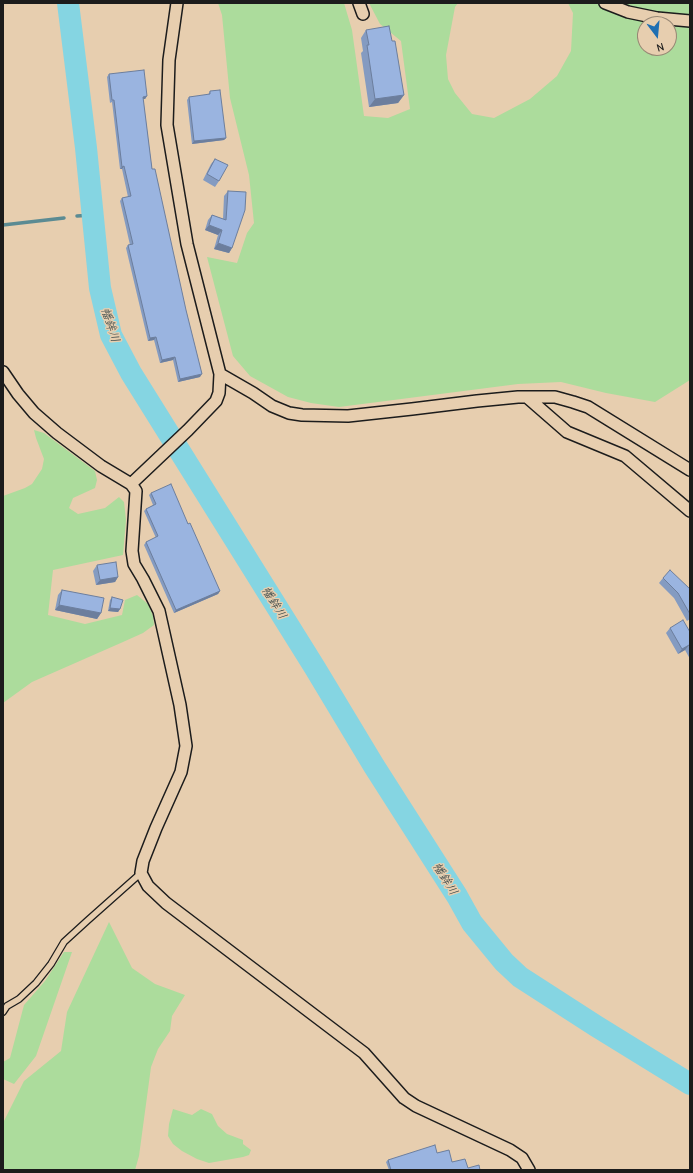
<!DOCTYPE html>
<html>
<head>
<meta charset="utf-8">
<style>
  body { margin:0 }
  #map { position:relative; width:693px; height:1173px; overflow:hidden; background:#e7ceaf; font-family:"Comic Neue",sans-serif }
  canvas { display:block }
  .frame { position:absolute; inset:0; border:4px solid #1c1c1c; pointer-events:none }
  .north { position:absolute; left:637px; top:16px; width:40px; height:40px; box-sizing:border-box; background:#e7ceaf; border:1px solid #968774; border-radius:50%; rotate:164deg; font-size:11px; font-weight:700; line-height:16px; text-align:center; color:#1c1c1c }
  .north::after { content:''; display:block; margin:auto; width:14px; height:18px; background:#1f6fb2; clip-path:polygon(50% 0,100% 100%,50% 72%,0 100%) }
</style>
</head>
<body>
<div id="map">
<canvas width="693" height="1173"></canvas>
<div class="frame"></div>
<div class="north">N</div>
</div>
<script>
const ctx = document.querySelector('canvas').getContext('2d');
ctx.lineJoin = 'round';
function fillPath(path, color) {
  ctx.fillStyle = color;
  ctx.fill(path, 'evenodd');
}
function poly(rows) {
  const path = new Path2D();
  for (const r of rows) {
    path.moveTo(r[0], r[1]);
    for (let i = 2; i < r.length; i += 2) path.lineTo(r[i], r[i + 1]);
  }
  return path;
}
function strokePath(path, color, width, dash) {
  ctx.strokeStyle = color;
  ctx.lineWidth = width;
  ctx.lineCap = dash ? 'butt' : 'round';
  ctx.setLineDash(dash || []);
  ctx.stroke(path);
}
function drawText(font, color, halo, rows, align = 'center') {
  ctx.font = font + ' "Comic Neue","Klee One",sans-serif';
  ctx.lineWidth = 3;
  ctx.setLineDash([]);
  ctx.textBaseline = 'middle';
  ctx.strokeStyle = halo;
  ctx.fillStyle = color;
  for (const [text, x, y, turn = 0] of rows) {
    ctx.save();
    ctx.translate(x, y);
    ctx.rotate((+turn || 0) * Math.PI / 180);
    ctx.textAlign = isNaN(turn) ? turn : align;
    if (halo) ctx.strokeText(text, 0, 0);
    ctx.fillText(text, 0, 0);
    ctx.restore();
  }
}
const green = poly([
  [218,3,344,3,352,30,364,116,388,118,410,109,401,41,380,24,369,3,458,3,455,7,446,55,448,79,455,93,472,114,494,118,530,99,557,76,571,51,573,13,568,3,690,3,690,380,655,402,606,393,561,382,518,384,339,407,311,403,288,397,250,376,233,356,207,257,237,263,247,233,254,223,249,175,230,98,222,15],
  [645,24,669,24,669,48,645,48],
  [34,430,44,433,95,471,97,480,95,488,73,498,69,508,78,514,105,508,119,497,124,502,126,520,123,555,53,570,48,615,85,624,122,615,125,600,137,595,148,604,153,616,154,625,143,633,123,642,32,682,3,703,3,496,25,488,32,484,42,469,44,459,36,438],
  [109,922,132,968,155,984,185,995,172,1016,170,1031,158,1049,151,1067,139,1156,135,1170,3,1170,3,1123,24,1081,61,1051,67,1012],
  [64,952,72,952,36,1056,14,1084,3,1079,3,1062,10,1058,24,1005,45,981],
  [173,1109,192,1115,201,1109,212,1114,218,1126,227,1134,243,1140,243,1144,251,1150,249,1155,243,1157,209,1163,197,1159,182,1151,173,1144,168,1136,169,1124]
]);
const stream = poly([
  [77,216,92,215],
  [3,225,64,218]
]);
const river = poly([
  [68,3,86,148,100,288,111,335,131,373,315,668,374,766,457,896,472,923,504,962,520,977,596,1026,690,1084]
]);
const lane = poly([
  [3,1012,7,1006,19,999,36,983,51,964,64,942,87,921,141,873]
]);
const street = poly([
  [359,3,363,14],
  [605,3,628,12,657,18,690,21],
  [3,372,18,394,34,413,57,433,101,466,131,484,136,491,132,551,134,564,143,579,159,611,180,705,186,746,181,772,156,828,143,861,141,873,148,886,166,903,364,1053,404,1098,416,1106,510,1150,522,1158,529,1170],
  [220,374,253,393,272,406,289,413,302,415,348,416,412,409,477,401,518,397,555,397,573,402,588,407,690,470],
  [528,398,567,432,625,456,690,511],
  [131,484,188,430,216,401,219,393,220,374,187,244,167,125,169,60,177,3]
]);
const wall = poly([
  [366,30,392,41,404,95,398,103,369,107,361,53,363,51,361,38],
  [109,74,147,96,145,99,143,99,152,169,200,377,178,382,173,360,160,363,154,340,148,341,126,248,128,245,130,245,120,201,122,198,128,197,122,169,120,169,112,102,110,103,107,77],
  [210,91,226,138,224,140,192,144,187,100,189,97,208,95],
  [215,159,219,181,215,187,203,180,211,164],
  [228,191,232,248,229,253,214,249,218,235,205,230,208,220,212,215,223,219,224,196],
  [151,493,188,524,220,591,218,594,174,613,144,545,146,542,156,538,144,511,146,509,153,505,149,495],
  [97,565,118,577,115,582,96,585,93,571],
  [663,578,690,589,690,619,687,621,674,598,659,583],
  [62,590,101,613,97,619,55,610,58,595],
  [112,597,120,609,118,612,108,611,110,600],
  [670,628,690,632,690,659,685,650,678,654,666,633],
  [437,1153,452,1162,468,1168,480,1170,389,1170,386,1162,388,1160]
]);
const shadedWall = poly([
  [404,95,398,103,369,107,375,99],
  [147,96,145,99,141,99,143,97],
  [226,138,224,140,192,144,194,141],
  [124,166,122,169,120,169,122,167],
  [209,225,222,230,218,235,205,230],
  [218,243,232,248,229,253,214,249],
  [156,337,154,340,148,341,150,338],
  [175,357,173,360,160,363,162,360],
  [202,374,200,377,178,382,180,379],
  [118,577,115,582,96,585,100,580],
  [220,591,218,594,174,613,176,610],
  [59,605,101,613,97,619,55,610],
  [110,608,120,609,118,612,108,611],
  [689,645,685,650,678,654,682,649]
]);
const building = poly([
  [389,26,392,41,395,41,404,95,375,99,367,45,369,45,366,30,389,26],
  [144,70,147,96,143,97,152,169,155,169,186,310,202,374,180,379,175,357,162,360,156,337,150,338,128,245,133,244,122,198,131,196,124,166,122,167,114,100,112,100,109,74,144,70],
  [220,90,226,138,194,141,189,97,210,94,210,91,220,90],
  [215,159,228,165,219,181,207,174,215,159],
  [228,191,246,192,245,210,232,248,218,243,222,230,209,225,212,215,226,220,228,191],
  [171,484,188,524,190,523,220,591,176,610,146,542,158,536,146,509,156,504,151,493,171,484],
  [116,562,118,577,100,580,97,565,116,562],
  [670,570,690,589,690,614,678,593,663,578,670,570],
  [62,590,104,598,101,613,59,605,62,590],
  [112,597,123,600,120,609,110,608,112,597],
  [683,620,690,632,690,647,689,645,682,649,670,628,683,620],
  [435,1145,437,1153,449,1150,452,1162,465,1159,468,1168,479,1165,480,1170,391,1170,388,1160,435,1145]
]);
const waterNames = [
  ["幡鉾川",110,325,72],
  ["幡鉾川",274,603,58],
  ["幡鉾川",445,879,58]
];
fillPath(green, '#acdc9c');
strokePath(stream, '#5b8b93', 3.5);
strokePath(river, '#85d5e2', 22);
strokePath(lane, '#1c1c1c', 8);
strokePath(street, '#1c1c1c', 14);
strokePath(lane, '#e7ceaf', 5.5);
strokePath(street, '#e7ceaf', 11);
fillPath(wall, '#849bc1');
fillPath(shadedWall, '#6c7e9d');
fillPath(building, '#9ab4e0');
strokePath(building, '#6c7e9d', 1);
drawText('italic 12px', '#314144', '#e7ceaf', waterNames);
</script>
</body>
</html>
